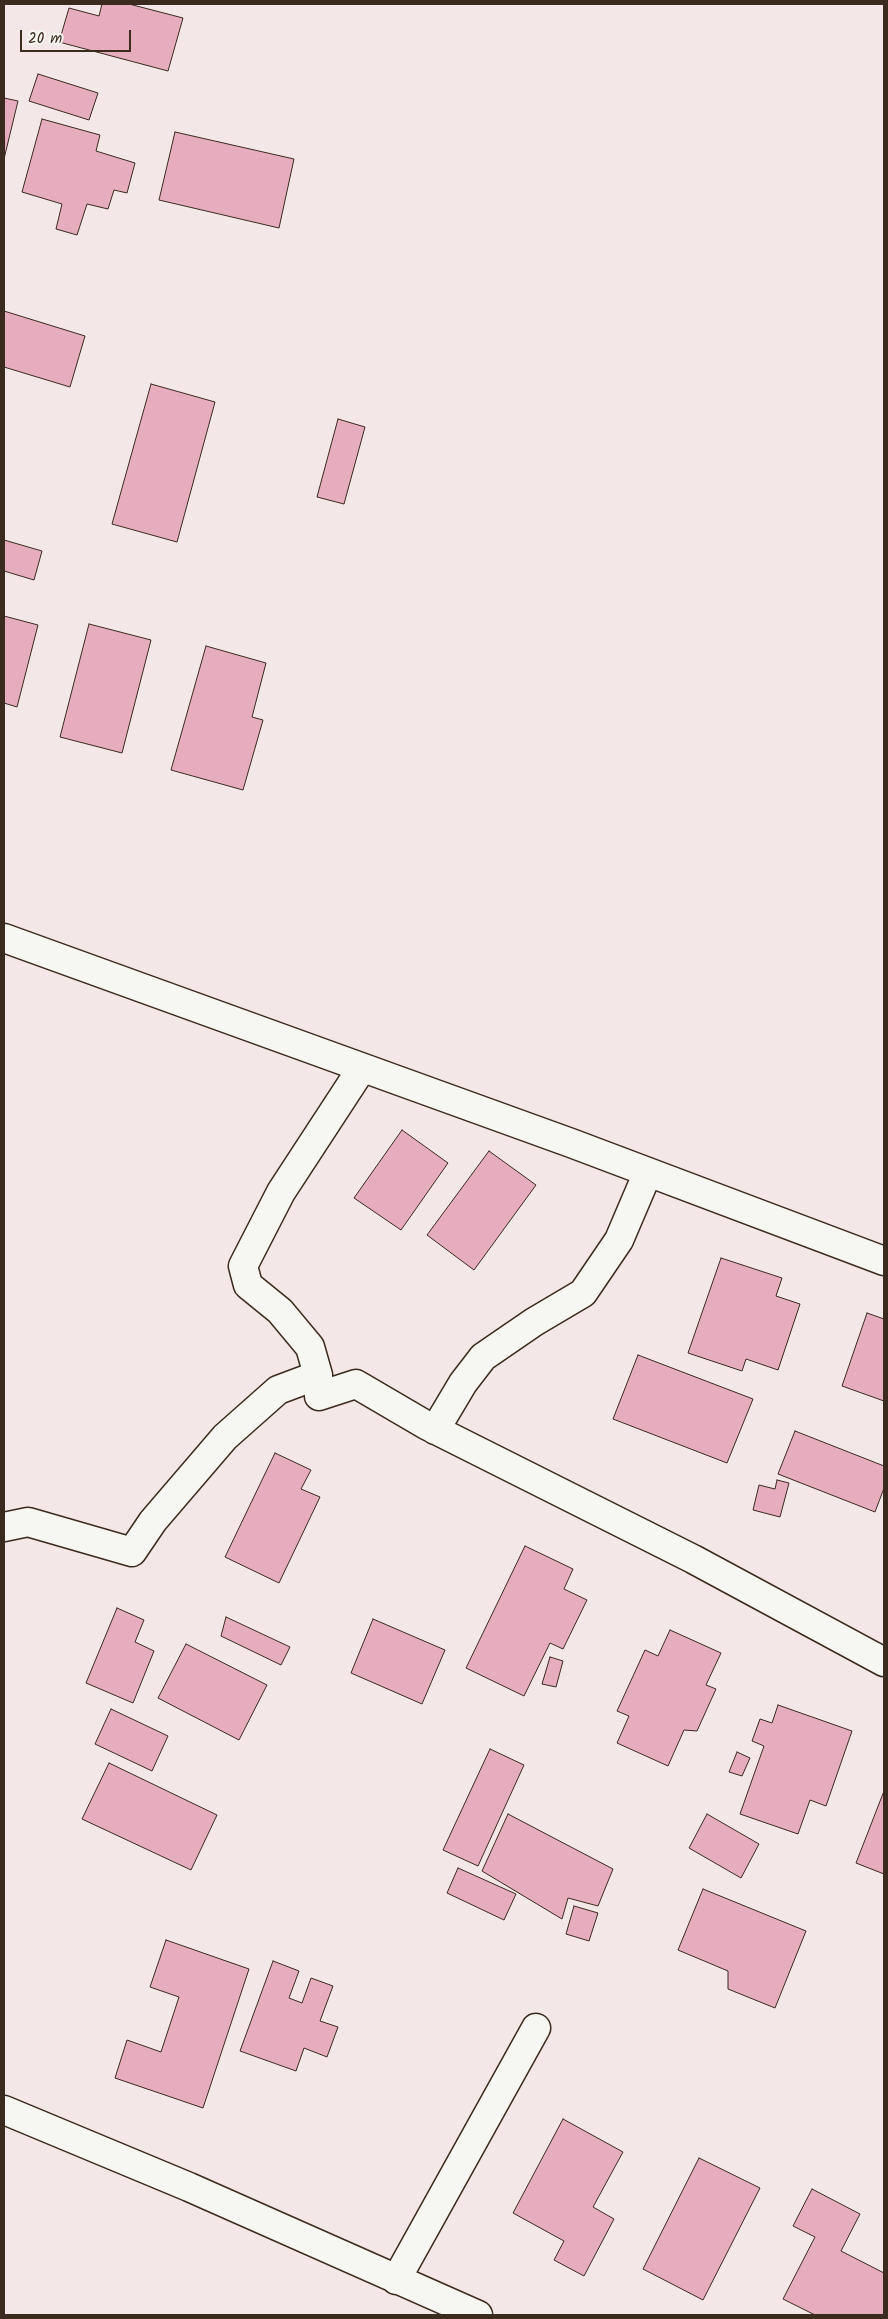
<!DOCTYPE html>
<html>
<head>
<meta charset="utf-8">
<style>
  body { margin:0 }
  #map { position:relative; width:888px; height:2319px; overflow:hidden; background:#f3e7e8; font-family:Kalam,sans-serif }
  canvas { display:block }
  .frame { position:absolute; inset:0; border:5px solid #3b2a1e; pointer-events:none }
  .scale { position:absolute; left:20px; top:30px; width:111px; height:22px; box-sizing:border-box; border:2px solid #3b2a1e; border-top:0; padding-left:6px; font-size:15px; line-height:18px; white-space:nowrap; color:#3b2a1e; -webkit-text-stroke:4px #f6f6f2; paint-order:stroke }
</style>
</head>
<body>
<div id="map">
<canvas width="888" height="2319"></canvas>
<div class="frame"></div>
<div class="scale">20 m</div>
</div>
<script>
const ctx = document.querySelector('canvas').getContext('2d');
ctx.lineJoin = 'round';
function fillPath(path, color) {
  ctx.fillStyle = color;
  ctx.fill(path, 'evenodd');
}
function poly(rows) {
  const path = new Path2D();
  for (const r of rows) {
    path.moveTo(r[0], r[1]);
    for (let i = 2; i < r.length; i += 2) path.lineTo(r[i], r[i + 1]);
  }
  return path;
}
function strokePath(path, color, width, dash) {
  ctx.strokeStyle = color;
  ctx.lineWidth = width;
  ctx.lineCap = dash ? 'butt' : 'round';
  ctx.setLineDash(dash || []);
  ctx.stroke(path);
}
const building = poly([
  [102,4,129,4,183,18,168,71,59,42,69,8,99,16,102,4],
  [38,74,98,93,89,120,29,101,38,74],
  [4,98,18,101,4,159,4,98],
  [42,119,100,135,96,151,135,163,127,193,114,190,108,209,87,204,77,235,56,229,62,204,22,192,42,119],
  [175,132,294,159,279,228,159,200,175,132],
  [4,311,85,336,70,387,4,367,4,311],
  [151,384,215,402,177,542,112,524,151,384],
  [338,419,365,427,344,504,317,497,338,419],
  [4,540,42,551,34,580,4,571,4,540],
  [4,616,38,625,17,707,4,703,4,616],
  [89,624,151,640,122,753,60,737,89,624],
  [206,646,266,663,252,717,263,720,243,790,171,770,206,646],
  [402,1130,448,1163,401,1230,354,1198,402,1130],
  [489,1151,536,1185,474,1270,427,1235,489,1151],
  [721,1258,782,1278,776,1296,800,1304,778,1370,746,1359,742,1371,688,1353,721,1258],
  [867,1313,884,1319,884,1401,842,1386,867,1313],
  [638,1355,753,1399,727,1463,613,1419,638,1355],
  [795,1431,884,1466,884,1488,875,1512,778,1474,795,1431],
  [275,1453,311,1470,301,1489,320,1497,279,1583,225,1557,275,1453],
  [777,1480,789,1483,780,1517,753,1510,759,1485,775,1489,777,1480],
  [525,1546,573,1569,564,1589,587,1600,563,1649,550,1643,524,1696,466,1668,525,1546],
  [117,1608,144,1620,135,1642,154,1651,133,1703,86,1683,117,1608],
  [226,1617,290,1647,281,1665,221,1636,226,1617],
  [373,1619,445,1650,422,1704,351,1673,373,1619],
  [670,1630,721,1653,706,1685,716,1689,697,1731,684,1730,668,1766,617,1743,629,1716,617,1711,645,1650,658,1656,670,1630],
  [186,1644,267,1685,239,1740,158,1698,186,1644],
  [550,1657,563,1661,556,1687,542,1684,550,1657],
  [778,1705,852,1731,826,1806,810,1800,798,1834,740,1814,764,1746,752,1741,760,1719,772,1723,778,1705],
  [111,1709,168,1736,152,1771,95,1744,111,1709],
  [490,1749,524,1765,478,1866,443,1850,490,1749],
  [737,1752,750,1758,742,1776,729,1772,737,1752],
  [109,1763,217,1815,191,1870,82,1819,109,1763],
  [884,1791,884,1874,856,1863,884,1791],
  [508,1814,613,1869,598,1906,568,1898,562,1919,482,1871,508,1814],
  [707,1814,759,1844,741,1878,689,1848,707,1814],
  [458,1868,516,1894,504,1920,447,1893,458,1868],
  [703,1889,806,1931,775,2008,728,1989,728,1971,678,1950,703,1889],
  [574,1906,598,1913,589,1941,566,1934,574,1906],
  [166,1940,249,1969,203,2108,115,2078,127,2040,161,2052,179,1997,150,1987,166,1940],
  [273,1961,299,1971,289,1998,302,2003,311,1978,333,1986,320,2021,338,2027,327,2057,304,2048,296,2071,240,2051,273,1961],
  [563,2119,623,2152,593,2207,614,2219,584,2276,554,2260,564,2241,513,2213,563,2119],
  [699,2158,760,2188,703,2300,643,2269,699,2158],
  [812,2189,860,2214,841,2251,884,2273,884,2315,815,2315,783,2299,815,2237,793,2226,812,2189]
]);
const minor = poly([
  [4,938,571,1143,884,1261],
  [362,1068,281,1192,243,1266,248,1285,280,1311,310,1347,318,1375,319,1396,356,1384,426,1425,693,1559,884,1662],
  [435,1430,463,1383,483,1357,534,1322,583,1293,619,1240,648,1172],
  [4,1527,28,1522,132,1552,153,1521,225,1437,278,1390,318,1375],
  [4,2110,189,2187,478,2315],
  [396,2280,536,2028]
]);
fillPath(building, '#e6adbe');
strokePath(building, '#3b2a1e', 1);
strokePath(minor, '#3b2a1e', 31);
strokePath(minor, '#f6f6f2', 28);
</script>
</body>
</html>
